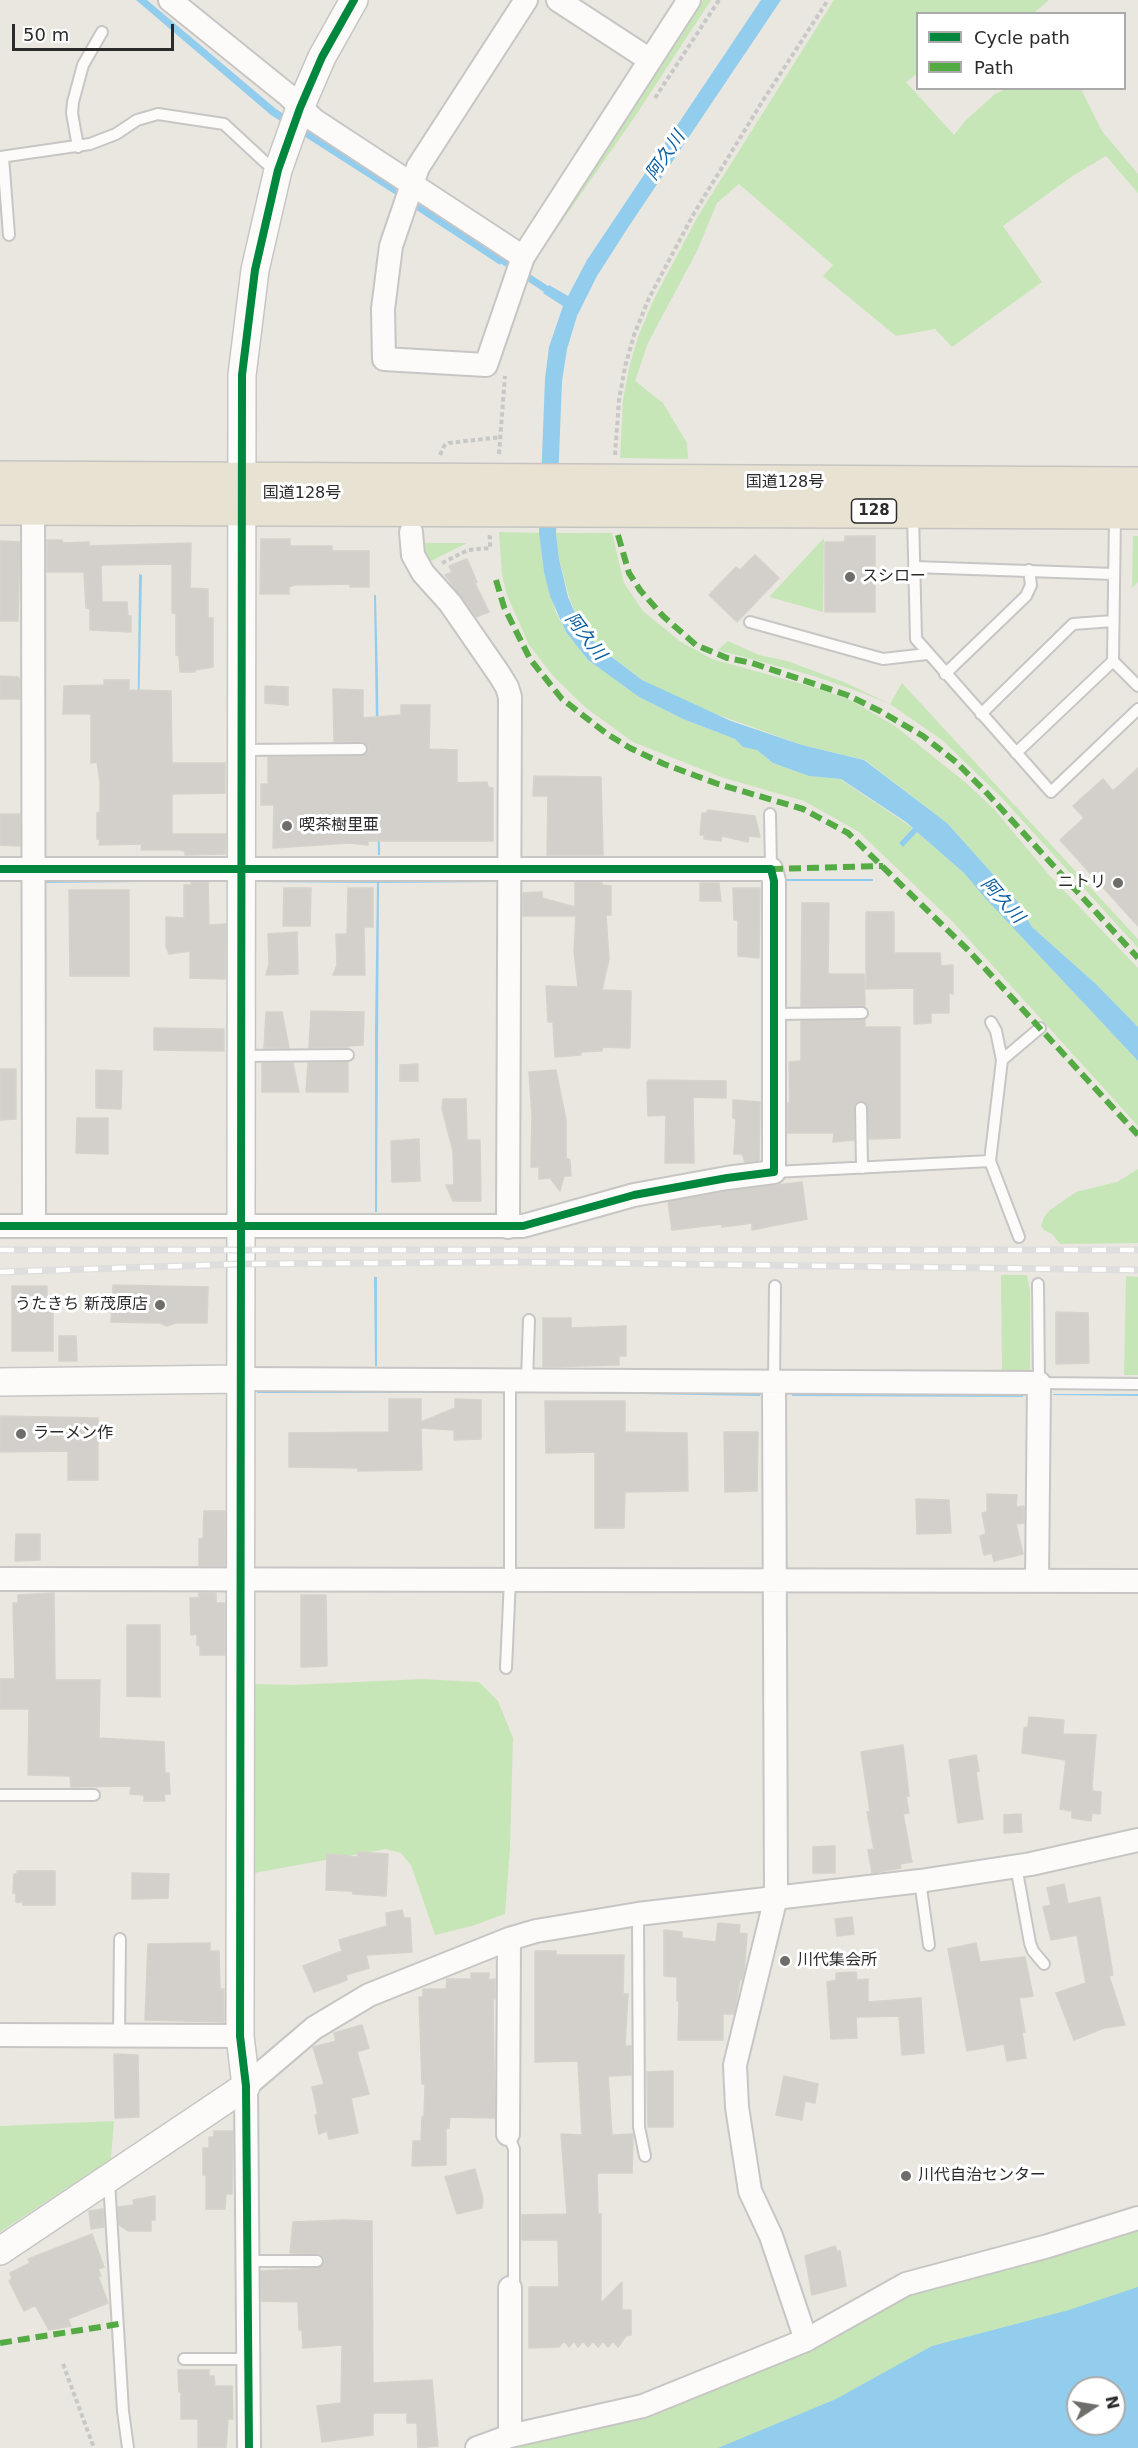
<!DOCTYPE html>
<html>
<head>
<meta charset="utf-8">
<style>
  body { margin:0 }
  #map { position:relative; width:1138px; height:2448px; overflow:hidden; background:#eae7e0; font-family:"DejaVu Sans",sans-serif }
  canvas { display:block }
  .legend { position:absolute; left:916px; top:12px; width:210px; height:78px; box-sizing:border-box; background:#fff; border:2px solid #aaa; margin:0; padding:8px 10px; list-style:none; font-size:18px; color:#2b2b2b }
  .legend li { display:flex; align-items:center; gap:12px; height:30px }
  .legend b { width:30px; border:2px solid #aaa }
  .north { position:absolute; left:1066px; top:2376px; width:60px; height:60px; box-sizing:border-box; background:#fff; border:2px solid #aaa; border-radius:50%; rotate:78deg; font-size:16px; font-weight:700; line-height:24px; text-align:center; color:#2b2b2b }
  .north::after { content:''; display:block; margin:auto; width:21px; height:27px; background:#6e6d6a; clip-path:polygon(50% 0,100% 100%,50% 72%,0 100%) }
  .scale { position:absolute; left:12px; top:24px; width:162px; height:27px; box-sizing:border-box; border:3px solid #2b2b2b; border-top:0; padding-left:8px; font-size:18px; line-height:21px; white-space:nowrap; color:#2b2b2b; -webkit-text-stroke:4px #fff; paint-order:stroke }
</style>
</head>
<body>
<div id="map">
<canvas width="1138" height="2448"></canvas>
<ul class="legend">
<li><b style="height:8px;background:#00873e"></b>Cycle path</li>
<li><b style="height:8px;background:#54ab44"></b>Path</li>
</ul>
<div class="north">N</div>
<div class="scale">50 m</div>
</div>
<script>
const ctx = document.querySelector('canvas').getContext('2d');
ctx.lineJoin = 'round';
function fillPath(path, color) {
  ctx.fillStyle = color;
  ctx.fill(path, 'evenodd');
}
function poly(rows) {
  const path = new Path2D();
  for (const r of rows) {
    path.moveTo(r[0], r[1]);
    for (let i = 2; i < r.length; i += 2) path.lineTo(r[i], r[i + 1]);
  }
  return path;
}
function strokePath(path, color, width, dash) {
  ctx.strokeStyle = color;
  ctx.lineWidth = width;
  ctx.lineCap = dash ? 'butt' : 'round';
  ctx.setLineDash(dash || []);
  ctx.stroke(path);
}
function drawText(font, color, halo, rows, align = 'center') {
  ctx.font = font + ' "DejaVu Sans","Noto Sans JP",sans-serif';
  ctx.lineWidth = 6;
  ctx.setLineDash([]);
  ctx.textBaseline = 'middle';
  ctx.strokeStyle = halo;
  ctx.fillStyle = color;
  for (const [text, x, y, turn = 0] of rows) {
    ctx.save();
    ctx.translate(x, y);
    ctx.rotate((+turn || 0) * Math.PI / 180);
    ctx.textAlign = isNaN(turn) ? turn : align;
    if (halo) ctx.strokeText(text, 0, 0);
    ctx.fillText(text, 0, 0);
    ctx.restore();
  }
}
const green = poly([
  [703,0,711,0,636,115,542,250,528,276,495,378,499,360,529,271,537,254],
  [834,0,1049,0,1034,13,918,14,917,74,906,82,954,135,966,120,995,94,1005,89,1081,89,1102,131,1138,174,1138,193,1106,156,1074,175,1003,226,1042,282,952,347,935,329,896,336,823,276,833,265,739,184,717,203,697,251,648,343,635,381,663,403,687,443,688,459,620,458,623,400,629,368,638,337,654,299,698,216],
  [499,532,539,533,544,572,555,610,566,632,588,660,639,697,683,719,735,739,743,747,757,750,773,763,809,776,840,779,913,828,899,843,902,846,917,832,964,873,985,898,1138,1061,1138,1126,953,922,859,832,804,801,721,777,633,742,586,708,553,676,529,645,507,595,502,575],
  [556,533,612,533,624,583,643,611,681,642,712,659,820,689,850,700,895,726,965,782,994,809,1050,876,1138,968,1138,1027,1096,984,1032,927,1017,901,947,823,865,760,802,745,702,709,642,680,596,645,579,622,569,597,559,559],
  [1133,536,1138,536,1138,582,1132,588],
  [824,538,823,612,769,597],
  [419,543,484,543,467,543,425,564],
  [728,641,759,655,787,661,844,682,890,704,902,683,1138,939,1138,948,1002,798,942,740,890,704,865,694,814,676,718,650],
  [1138,1169,1138,1243,1060,1244,1052,1234,1044,1230,1041,1226,1044,1217,1050,1210,1076,1192,1117,1182],
  [1001,1275,1027,1275,1030,1291,1030,1373,1002,1374],
  [1126,1276,1138,1277,1138,1375,1124,1375],
  [422,1679,479,1682,498,1701,513,1738,510,1849,505,1914,472,1926,435,1935,411,1865,401,1853,386,1849,254,1873,254,1684,292,1685],
  [114,2121,111,2159,0,2232,0,2126],
  [1138,2230,1138,2448,512,2448,644,2418,817,2347,908,2296,1036,2262],
  [1078,2388,1114,2388,1114,2424,1078,2424]
]);
const water = poly([
  [136,0,147,0,276,109,396,187,396,195,271,115],
  [761,0,781,0,629,226,597,276,577,316,567,349,562,381,556,533,559,559,568,597,579,622,596,645,642,680,731,721,802,745,864,760,947,823,1017,901,1032,927,1096,984,1138,1027,1138,1061,985,898,964,873,917,832,903,847,899,843,913,828,906,822,841,779,809,776,773,763,757,750,743,747,735,739,683,719,639,697,588,660,566,632,550,596,544,572,539,533,545,379,549,347,563,306,543,293,549,285,568,296,587,260],
  [421,203,503,258,500,265,415,209,416,204],
  [139,574,142,575,136,859],
  [374,595,376,595,378,681,380,855,378,855],
  [225,879,226,881,46,883,46,881],
  [261,879,497,880,497,882,379,883,377,1212,375,1212,375,1030,377,883,260,882],
  [760,879,760,881,522,882,523,880],
  [786,879,873,879,873,881,786,881],
  [374,1277,377,1277,377,1366,375,1366],
  [524,1388,761,1392,760,1396,524,1392],
  [258,1390,495,1390,495,1393,257,1393],
  [792,1392,1023,1392,1023,1397,792,1396],
  [1053,1394,1138,1394,1138,1396,1053,1395],
  [1138,2287,1138,2448,718,2448,836,2399,932,2346,1069,2310],
  [1078,2388,1114,2388,1114,2424,1078,2424]
]);
const stream = poly([
  [496,256,552,293]
]);
const building = poly([
  [845,536,875,536,875,612,825,612,825,542,845,542,845,536],
  [261,539,290,539,290,546,332,546,332,551,369,551,369,587,350,587,350,584,294,585,289,587,289,594,260,594,261,539],
  [47,540,62,540,63,543,89,542,89,546,191,543,190,588,208,589,208,618,213,618,213,667,195,670,195,672,180,672,179,656,176,655,176,613,172,613,172,564,101,565,102,602,127,602,128,616,131,616,131,632,90,630,90,609,86,608,84,572,47,572,47,540],
  [0,541,20,542,18,621,0,621,0,541],
  [755,555,779,578,737,622,709,595,736,567,740,570,755,555],
  [467,559,477,582,475,583,489,612,476,617,445,575,452,572,449,566,467,559],
  [0,676,18,677,20,680,20,699,0,699,0,676],
  [104,680,129,680,129,690,171,691,172,763,225,763,225,793,172,794,172,834,226,834,225,854,185,855,185,851,179,850,141,850,142,844,99,845,100,840,97,839,97,813,100,812,100,782,97,762,91,763,91,714,63,714,64,686,104,685,104,680],
  [265,686,288,687,288,705,265,703,265,686],
  [333,689,363,690,363,718,401,715,401,705,430,705,429,749,457,750,457,783,487,782,488,787,493,788,493,841,368,841,368,845,349,843,273,848,274,805,261,805,261,784,268,784,268,757,361,756,368,752,368,746,364,742,334,742,333,689],
  [1138,768,1138,926,1060,840,1084,818,1073,806,1103,779,1113,791,1138,768],
  [534,776,601,777,603,855,547,855,548,796,533,796,534,776],
  [708,810,755,816,760,837,749,836,748,842,722,836,721,841,704,839,704,835,700,835,702,813,706,813,708,810],
  [0,814,20,814,20,846,0,845,0,814],
  [191,882,208,882,209,925,226,924,225,979,190,978,190,951,169,954,166,947,166,917,184,918,184,885,192,885,191,882],
  [575,882,602,882,602,885,611,886,611,915,606,915,609,959,602,990,631,991,630,1048,602,1047,602,1051,581,1052,581,1055,555,1057,553,1022,548,1022,546,986,578,987,574,951,576,916,523,916,523,893,542,892,542,898,575,907,575,882],
  [700,883,719,883,721,901,700,901,700,883],
  [284,888,311,888,310,926,283,926,284,888],
  [348,888,373,888,373,927,364,927,365,975,333,975,337,965,336,934,347,934,348,888],
  [733,888,760,888,759,958,738,956,738,920,734,920,733,888],
  [69,890,129,890,129,976,70,976,69,890],
  [802,903,829,903,828,974,864,974,865,1006,801,1006,802,903],
  [866,912,894,912,894,953,940,953,941,966,953,965,953,994,949,993,949,1013,931,1013,931,1023,914,1024,914,988,866,989,866,912],
  [297,932,298,974,266,975,269,964,268,934,297,932],
  [311,1011,364,1012,363,1045,348,1046,348,1047,309,1048,311,1011],
  [266,1012,282,1012,289,1048,264,1048,266,1012],
  [865,1020,865,1027,900,1027,900,1138,869,1139,868,1107,861,1101,857,1102,854,1108,854,1140,833,1142,834,1133,788,1133,788,1103,790,1103,789,1062,801,1061,801,1021,865,1020],
  [154,1028,224,1029,224,1051,154,1050,154,1028],
  [348,1062,348,1092,306,1092,308,1063,348,1062],
  [262,1063,293,1063,299,1092,262,1092,262,1063],
  [418,1064,418,1081,400,1081,400,1065,418,1064],
  [0,1069,16,1069,16,1119,0,1120,0,1069],
  [96,1070,122,1071,121,1109,96,1108,96,1070],
  [556,1070,566,1120,566,1158,570,1160,571,1176,564,1176,560,1191,550,1178,539,1179,539,1167,531,1167,532,1116,529,1072,556,1070],
  [649,1080,726,1081,726,1098,693,1097,694,1163,665,1163,666,1115,648,1116,647,1082,649,1080],
  [443,1099,466,1099,467,1140,480,1140,481,1201,453,1201,446,1185,454,1185,453,1151,442,1109,443,1099],
  [733,1100,760,1102,759,1160,745,1162,742,1154,734,1154,736,1119,733,1118,733,1100],
  [77,1118,108,1118,108,1154,76,1153,77,1118],
  [419,1139,420,1181,392,1182,391,1141,419,1139],
  [802,1182,807,1219,752,1230,752,1223,722,1227,722,1224,672,1230,668,1202,729,1191,802,1182],
  [113,1285,208,1287,207,1323,176,1323,167,1326,160,1323,111,1322,113,1285],
  [12,1286,47,1286,47,1306,53,1306,53,1351,12,1351,12,1286],
  [1056,1312,1088,1313,1089,1363,1056,1364,1056,1312],
  [543,1318,571,1318,571,1328,626,1326,626,1356,619,1356,619,1365,543,1367,543,1318],
  [59,1336,76,1336,77,1361,59,1361,59,1336],
  [389,1399,421,1399,421,1422,455,1408,455,1399,481,1400,481,1439,454,1440,454,1430,421,1428,422,1470,358,1471,358,1468,289,1467,289,1433,389,1432,389,1399],
  [545,1401,625,1401,625,1432,687,1433,688,1491,625,1492,624,1528,595,1528,595,1452,546,1453,545,1401],
  [0,1416,98,1418,98,1480,68,1480,68,1451,0,1452,0,1416],
  [724,1432,758,1432,757,1491,725,1492,724,1432],
  [987,1494,1017,1495,1016,1507,1024,1506,1024,1523,1016,1524,1023,1554,994,1561,992,1553,984,1555,980,1536,986,1534,982,1513,987,1512,987,1494],
  [916,1499,949,1500,951,1533,917,1534,916,1499],
  [204,1511,225,1511,225,1566,199,1566,199,1539,203,1539,204,1511],
  [16,1534,40,1534,40,1560,15,1561,16,1534],
  [54,1593,55,1680,100,1680,99,1738,164,1742,165,1773,169,1773,170,1794,164,1794,165,1801,144,1801,144,1795,130,1794,131,1786,71,1787,70,1776,28,1775,29,1709,0,1709,0,1679,15,1679,13,1603,18,1603,18,1595,54,1593],
  [199,1593,216,1593,216,1603,225,1603,225,1655,200,1655,200,1645,197,1645,197,1634,191,1635,190,1598,199,1598,199,1593],
  [301,1595,326,1595,327,1666,301,1667,301,1595],
  [127,1625,160,1625,160,1697,127,1696,127,1625],
  [1029,1717,1064,1720,1063,1734,1096,1735,1092,1786,1093,1791,1101,1792,1100,1814,1092,1813,1091,1821,1072,1818,1072,1811,1060,1809,1066,1760,1022,1753,1024,1728,1028,1727,1029,1717],
  [903,1745,909,1796,906,1797,909,1813,903,1814,912,1862,900,1864,901,1868,872,1873,868,1850,874,1849,867,1812,870,1811,861,1752,903,1745],
  [976,1755,979,1771,976,1772,983,1819,958,1823,949,1760,976,1755],
  [1021,1814,1022,1832,1004,1833,1004,1815,1021,1814],
  [835,1846,835,1873,813,1873,813,1847,835,1846],
  [358,1852,388,1854,386,1896,353,1894,352,1891,326,1890,327,1854,358,1857,358,1852],
  [17,1871,55,1871,55,1905,23,1905,23,1902,16,1902,16,1893,13,1893,14,1874,17,1874,17,1871],
  [132,1873,169,1874,168,1898,132,1899,132,1873],
  [1064,1884,1068,1904,1100,1897,1113,1975,1109,1976,1125,2025,1104,2028,1074,2040,1056,1993,1086,1983,1077,1935,1051,1940,1043,1907,1051,1905,1047,1888,1064,1884],
  [402,1910,404,1918,410,1918,412,1952,366,1955,369,1968,346,1975,347,1980,314,1992,303,1966,342,1951,339,1940,387,1926,386,1913,402,1910],
  [852,1917,854,1934,837,1936,835,1919,852,1917],
  [718,1923,740,1925,739,1933,747,1934,744,1973,742,1980,740,1980,734,2014,723,2014,723,2040,678,2040,679,2001,677,2001,677,1977,664,1976,664,1930,682,1932,682,1938,716,1942,718,1923],
  [210,1943,210,1951,219,1951,220,1989,224,1989,224,2022,145,2020,148,1944,210,1943],
  [976,1943,980,1962,1025,1957,1033,1996,1019,1998,1025,2032,1022,2032,1026,2058,1007,2061,1004,2044,967,2051,948,1949,976,1943],
  [535,1951,556,1951,556,1955,624,1955,623,1994,628,1994,625,2046,631,2046,631,2075,608,2076,612,2135,633,2134,632,2173,597,2173,598,2214,601,2214,601,2303,622,2282,622,2310,631,2310,631,2335,626,2336,618,2347,613,2341,608,2347,603,2341,598,2347,593,2341,588,2347,583,2341,578,2347,574,2341,569,2347,564,2341,559,2347,529,2348,529,2287,559,2287,558,2240,522,2240,522,2215,567,2214,561,2134,582,2135,578,2061,535,2062,535,1951],
  [856,1972,857,1980,868,1979,868,2002,921,1998,924,2053,902,2055,899,2016,856,2017,857,2038,831,2039,827,1982,836,1980,836,1973,856,1972],
  [471,1973,489,1973,489,1980,495,1979,495,1999,493,1999,495,2118,450,2117,449,2128,446,2128,446,2165,412,2166,413,2141,421,2141,422,2117,424,2116,425,2084,422,2084,419,1997,423,1997,423,1989,446,1989,447,1979,471,1979,471,1973],
  [362,2025,369,2048,357,2052,369,2094,351,2098,358,2133,329,2139,327,2131,319,2134,315,2115,318,2115,312,2087,324,2084,313,2047,336,2041,334,2033,362,2025],
  [114,2054,138,2055,139,2117,115,2118,114,2054],
  [673,2071,673,2127,648,2127,647,2072,673,2071],
  [784,2076,818,2084,815,2103,805,2101,802,2120,776,2115,784,2076],
  [214,2131,233,2131,232,2194,226,2194,225,2209,206,2209,206,2175,203,2175,203,2148,209,2148,209,2137,214,2137,214,2131],
  [475,2169,483,2199,482,2208,457,2214,445,2177,475,2169],
  [155,2196,155,2220,151,2220,151,2231,128,2231,119,2225,118,2207,134,2205,133,2200,155,2196],
  [103,2209,104,2227,91,2229,89,2211,103,2209],
  [344,2220,372,2221,373,2383,432,2380,438,2446,418,2448,417,2423,407,2423,407,2413,373,2413,373,2435,322,2442,317,2406,341,2403,342,2345,303,2348,302,2330,299,2330,298,2302,261,2301,261,2271,317,2268,324,2264,324,2258,320,2254,290,2253,293,2222,344,2220],
  [92,2234,104,2267,98,2269,101,2276,98,2276,108,2303,68,2319,71,2326,49,2330,35,2305,24,2311,9,2281,12,2279,10,2273,30,2263,28,2259,92,2234],
  [835,2246,837,2251,840,2251,846,2286,812,2295,805,2256,835,2246],
  [178,2370,209,2370,209,2376,214,2376,215,2386,232,2386,233,2419,228,2419,226,2448,198,2448,198,2419,181,2419,181,2392,179,2392,178,2370]
]);
const path = poly([
  [655,98,719,0],
  [499,454,505,376],
  [440,455,444,446,449,443,501,437],
  [615,455,619,400,625,367,634,335,649,298,693,215,762,102,828,0],
  [442,563,468,550,490,548,490,537,487,537],
  [63,2364,94,2448]
]);
const service = poly([
  [78,147,72,113,73,102,83,65,102,32],
  [0,157,90,144,116,134,137,120,158,114,224,124,266,163,278,170],
  [3,157,9,235],
  [913,514,916,639,1051,792,1138,709],
  [1115,515,1113,661,1138,686],
  [914,567,1114,574],
  [750,622,883,659,927,654],
  [945,674,1026,596,1031,585,1029,570],
  [981,714,1073,624,1113,621],
  [241,750,361,749],
  [1016,753,1113,661],
  [770,814,771,869],
  [774,1014,862,1013],
  [241,1056,348,1055],
  [1002,1060,1040,1028],
  [861,1108,862,1168],
  [990,1161,1002,1060,996,1031,991,1022],
  [774,1172,990,1161,1019,1237],
  [1038,1284,1039,1383,1138,1384],
  [527,1381,529,1320],
  [774,1383,775,1286],
  [506,1668,510,1579,510,1382],
  [0,1795,94,1795],
  [1016,1866,1030,1943,1033,1951,1044,1964],
  [920,1881,929,1945],
  [638,1914,639,2127,645,2156],
  [119,2036,120,1939],
  [508,2134,514,2149,514,2281,510,2288],
  [109,2181,123,2411,128,2448],
  [248,2261,317,2261],
  [184,2359,248,2359]
]);
const minor = poly([
  [170,0,289,96,314,120,523,257],
  [526,0,418,167,391,246,383,309,384,359,486,365,523,257,689,0],
  [558,0,650,60],
  [33,495,34,1226],
  [411,532,413,555,423,573,450,603,499,674,507,687,510,697,508,1227],
  [0,869,771,869,774,881,774,1172,727,1178,634,1195,523,1226,0,1226],
  [240,1379,1039,1383,1037,1581],
  [774,1383,776,1897,735,2065,737,2107,750,2191,771,2236,806,2340],
  [0,1579,1138,1581],
  [0,2035,240,2036],
  [508,2134,509,1939],
  [510,2288,510,2436],
  [249,2448,246,2086,314,2028,369,1995,509,1939,536,1931,638,1914,920,1881,1031,1864,1138,1840],
  [477,2448,510,2436,643,2406,806,2340,906,2284,1048,2246,1138,2218]
]);
const tertiary = poly([
  [0,1382,240,1379],
  [0,2251,246,2086,240,2036,242,375,255,270,278,170,300,108,322,57,354,0]
]);
const trunk = poly([
  [0,478,1138,484],
  [0,508,1138,512]
]);
const rail = poly([
  [0,1250,1138,1250],
  [0,1272,241,1264,516,1262,1138,1270]
]);
const quiet = poly([
  [618,535,629,573,640,590,663,616,696,645,727,658,752,663,847,695,880,711,923,736,956,762,985,791,1138,958],
  [496,580,504,607,530,659,562,699,607,734,630,748,664,764,718,784,803,809,848,833,968,950,1138,1135],
  [771,869,883,866],
  [0,2343,119,2324]
]);
const cycleway = poly([
  [0,869,771,869,774,881,774,1172,727,1178,634,1195,523,1226,0,1226],
  [249,2448,246,2086,240,2036,242,375,255,270,278,170,300,108,322,57,354,0]
]);
const markers = [
  [850,577,6,"#6e6d6a"],
  [287,826,6,"#6e6d6a"],
  [1118,883,6,"#6e6d6a"],
  [160,1305,6,"#6e6d6a"],
  [21,1434,6,"#6e6d6a"],
  [785,1961,6,"#6e6d6a"],
  [906,2176,6,"#6e6d6a"]
];
const shields = [
  [874,511,45]
];
const shieldNames = [
  ["128",874,511]
];
const streetNames = [
  ["国道128号",785,483],
  ["国道128号",302,494]
];
const poiNames = [
  ["スシロー",862,577],
  ["喫茶樹里亜",299,826],
  ["ニトリ",1106,883,"right"],
  ["うたきち 新茂原店",148,1305,"right"],
  ["ラーメン作",33,1434],
  ["川代集会所",797,1961],
  ["川代自治センター",918,2176]
];
const waterNames = [
  ["阿久川",666,156,-56],
  ["阿久川",585,637,52],
  ["阿久川",1002,901,48]
];
fillPath(green, '#c7e6b8');
fillPath(water, '#92cded');
strokePath(stream, '#92cded', 7);
fillPath(building, '#d3d0cb');
strokePath(building, '#d5d2cc', 1.5);
strokePath(service, '#c7c6c5', 14);
strokePath(minor, '#c7c6c5', 26);
strokePath(tertiary, '#c7c6c5', 30);
strokePath(trunk, '#c5c4c1', 36);
strokePath(path, '#c8c8c7', 4, [4.5, 3]);
strokePath(service, '#fcfbfa', 10);
strokePath(minor, '#fcfbfa', 22);
strokePath(tertiary, '#fcfbfa', 27);
strokePath(trunk, '#e8e2d3', 33);
strokePath(rail, '#dededf', 7);
strokePath(rail, '#fff', 4.5, [14]);
strokePath(quiet, '#54ab44', 6, [12, 6]);
strokePath(cycleway, '#00873e', 8);
for (const [x, y, r, color] of markers) {
  const dot = new Path2D();
  dot.arc(x, y, r, 0, 2 * Math.PI);
  ctx.fillStyle = color;
  ctx.fill(dot);
  strokePath(dot, '#fff', 2);
}
for (const [x, y, w] of shields) {
  const box = new Path2D();
  box.roundRect(x - w / 2, y - 12, w, 24, 4.5);
  ctx.fillStyle = '#fff';
  ctx.fill(box);
  strokePath(box, '#2b2b2b', 1.5);
}
drawText('bold 15px', '#2b2b2b', null, shieldNames);
drawText('16px', '#2b2b2b', '#fff', streetNames);
drawText('16px', '#2b2b2b', '#fff', poiNames, 'left');
drawText('italic 18px', '#095ea1', '#fff', waterNames);
</script>
</body>
</html>
